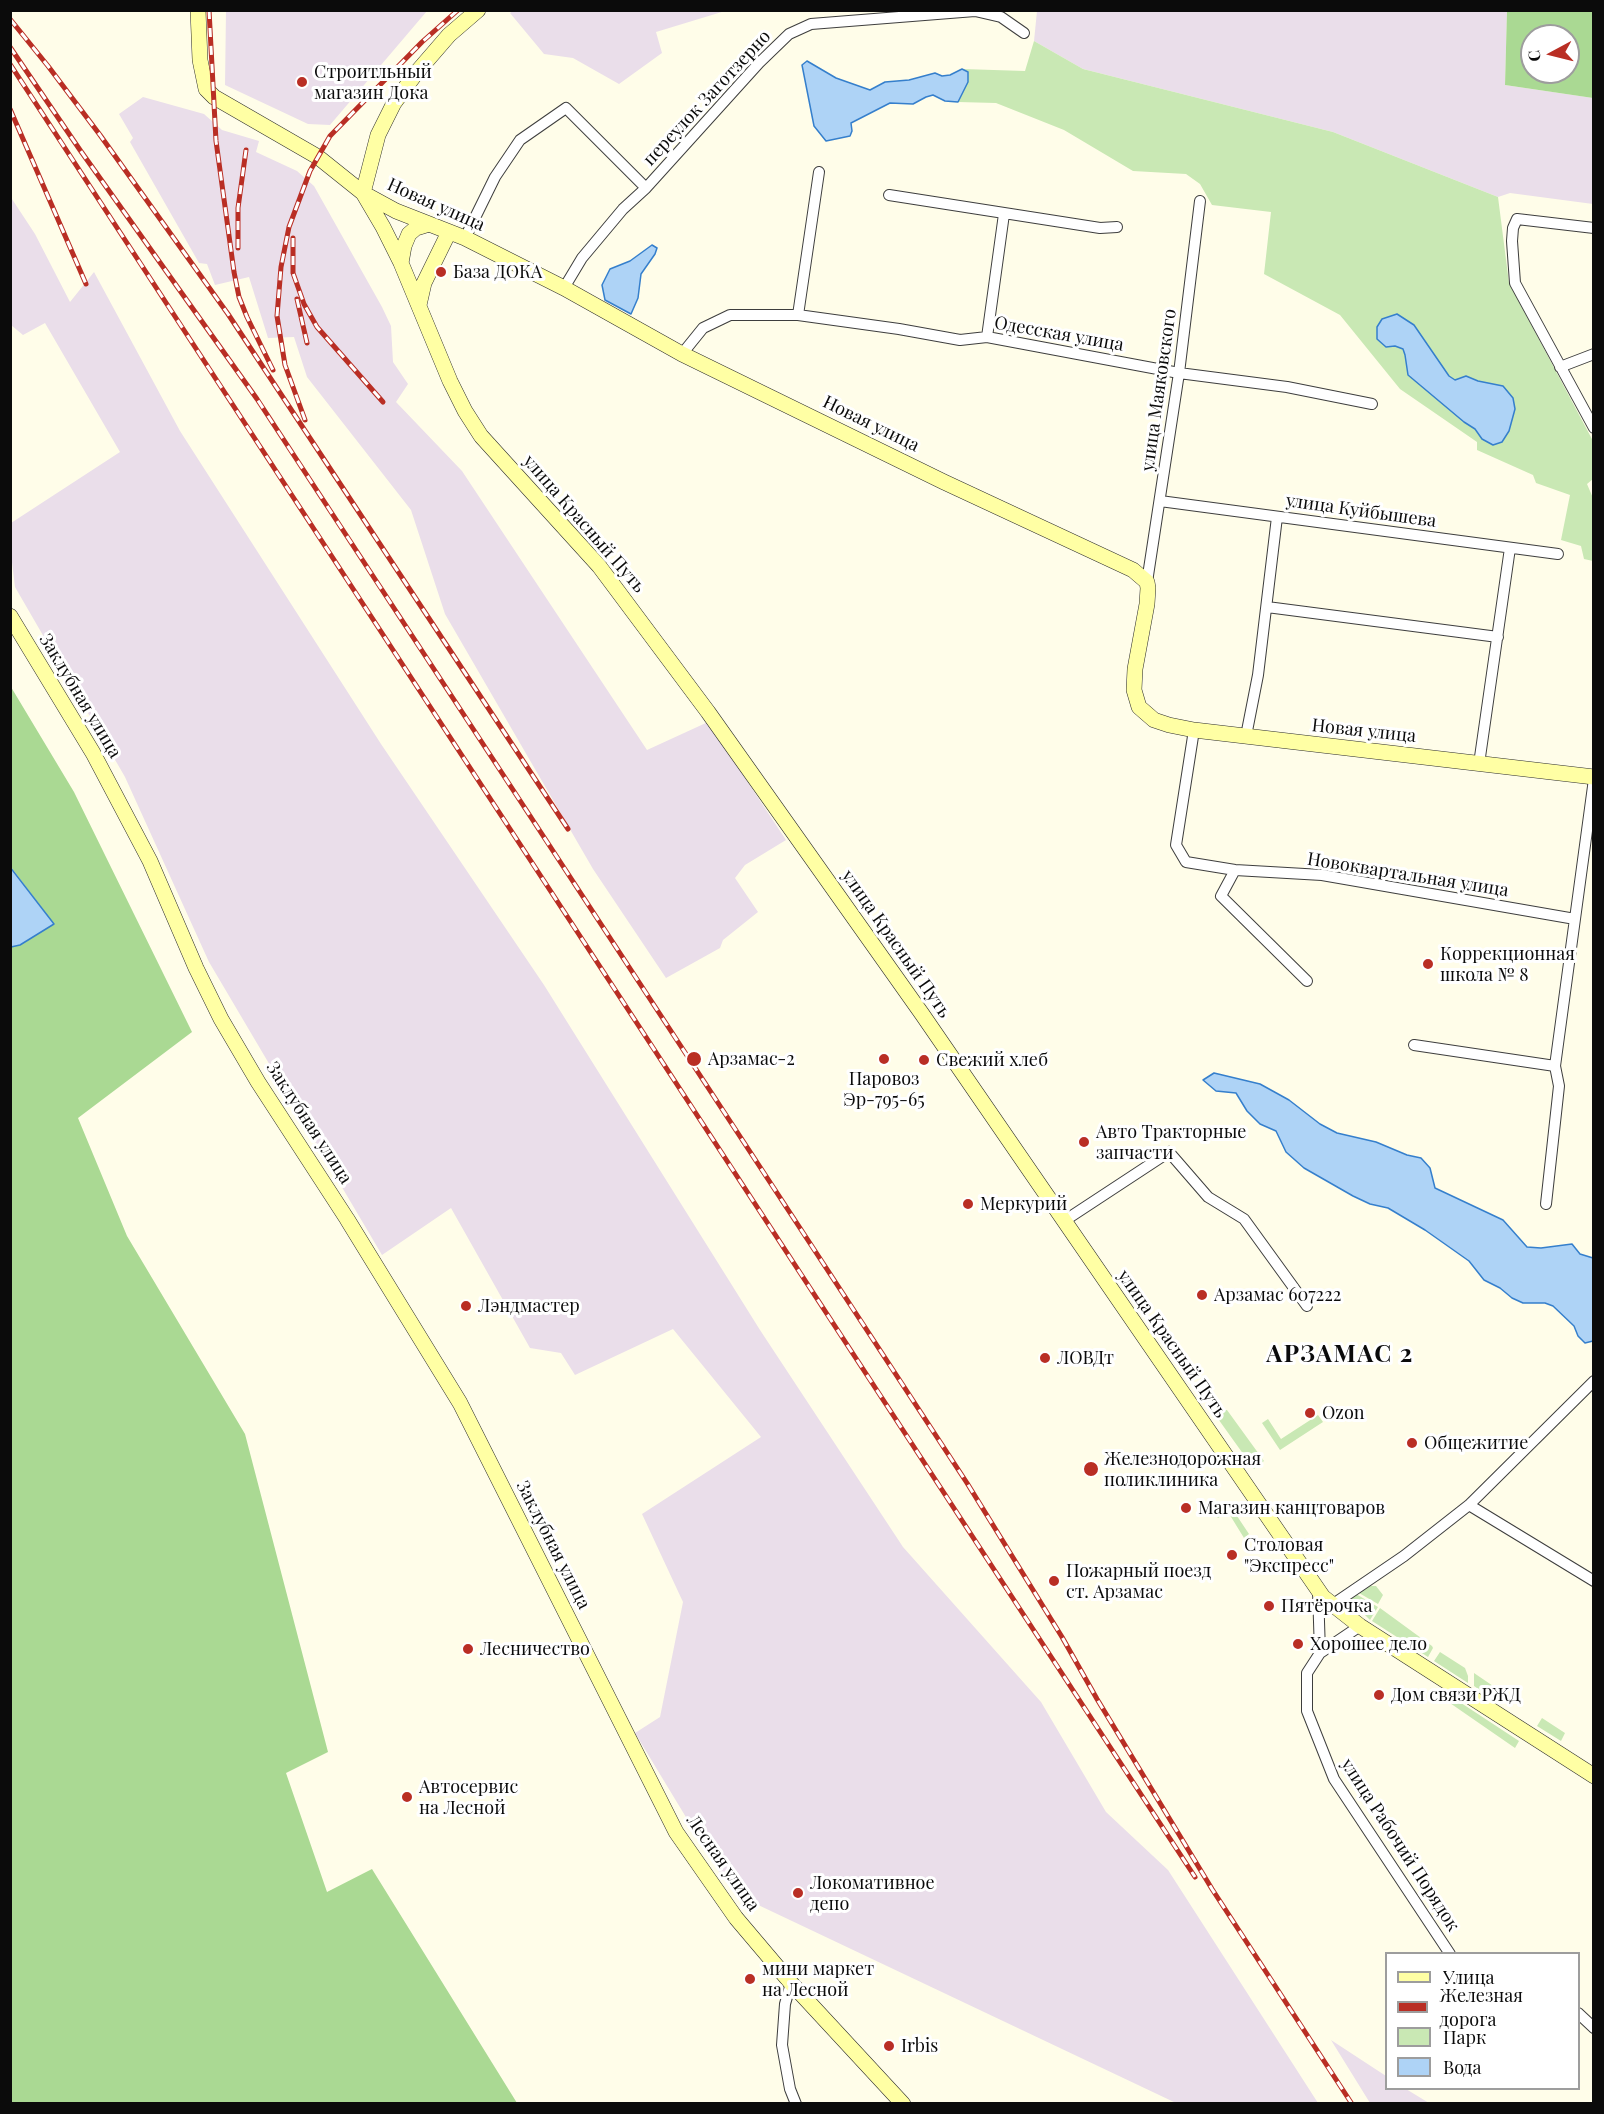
<!DOCTYPE html>
<html>
<head>
<meta charset="utf-8">
<style>
  body { margin:0 }
  #map { position:relative; width:1604px; height:2114px; overflow:hidden; background:#fffde9; font-family:"Playfair Display",serif }
  canvas { display:block }
  .frame { position:absolute; inset:0; border:12px solid #0b0b0b; pointer-events:none }
  .legend { position:absolute; left:1385px; top:1952px; width:195px; height:138px; box-sizing:border-box; background:#fff; border:2px solid #9d9d9d; margin:0; padding:8px 10px; list-style:none; font-size:18px; color:#0b0b0b }
  .legend li { display:flex; align-items:center; gap:12px; height:30px }
  .legend b { width:30px; border:2px solid #9d9d9d }
  .north { position:absolute; left:1520px; top:24px; width:60px; height:60px; box-sizing:border-box; background:#fff; border:2px solid #9d9d9d; border-radius:50%; rotate:263deg; font-size:16px; font-weight:700; line-height:24px; text-align:center; color:#0b0b0b }
  .north::after { content:''; display:block; margin:auto; width:21px; height:27px; background:#b92e24; clip-path:polygon(50% 0,100% 100%,50% 72%,0 100%) }
</style>
</head>
<body>
<div id="map">
<canvas width="1604" height="2114"></canvas>
<div class="frame"></div>
<ul class="legend">
<li><b style="height:8px;background:#ffffa4"></b>Улица</li>
<li><b style="height:8px;background:#b92e24"></b>Железная дорога</li>
<li><b style="height:16px;background:#c9e8b4"></b>Парк</li>
<li><b style="height:16px;background:#aed3f6"></b>Вода</li>
</ul>
<div class="north">С</div>
</div>
<script>
const ctx = document.querySelector('canvas').getContext('2d');
ctx.lineJoin = 'round';
function fillPath(path, color) {
  ctx.fillStyle = color;
  ctx.fill(path, 'evenodd');
}
function poly(rows) {
  const path = new Path2D();
  for (const r of rows) {
    path.moveTo(r[0], r[1]);
    for (let i = 2; i < r.length; i += 2) path.lineTo(r[i], r[i + 1]);
  }
  return path;
}
function strokePath(path, color, width, dash) {
  ctx.strokeStyle = color;
  ctx.lineWidth = width;
  ctx.lineCap = dash ? 'butt' : 'round';
  ctx.setLineDash(dash || []);
  ctx.stroke(path);
}
function drawText(font, color, halo, rows, align = 'center') {
  ctx.font = font + ' "Playfair Display",serif';
  ctx.lineWidth = 6;
  ctx.setLineDash([]);
  ctx.textBaseline = 'middle';
  ctx.strokeStyle = halo;
  ctx.fillStyle = color;
  for (const [text, x, y, turn = 0] of rows) {
    ctx.save();
    ctx.translate(x, y);
    ctx.rotate((+turn || 0) * Math.PI / 180);
    ctx.textAlign = isNaN(turn) ? turn : align;
    if (halo) ctx.strokeText(text, 0, 0);
    ctx.fillText(text, 0, 0);
    ctx.restore();
  }
}
const industrial = poly([
  [226,11,226,10,427,11,330,125,308,124,225,85],
  [513,11,725,10,725,11,656,32,662,53,619,84,573,58,544,54,510,13],
  [1037,11,1507,11,1505,85,1593,98,1593,204,1510,193,1498,197,1333,132,1083,69,1034,41],
  [143,97,204,114,222,130,259,141,256,152,297,171,314,186,382,307,391,326,393,362,408,384,396,402,462,471,647,750,708,722,786,840,745,865,735,878,758,912,723,940,720,948,666,978,593,869,445,614,411,510,307,377,294,337,268,338,249,277,215,285,207,264,199,263,130,142,133,138,119,114],
  [10,196,35,234,70,302,94,272,180,431,381,744,544,985,760,1330,903,1547,1041,1702,1106,1812,1168,1870,1318,2103,1176,2103,754,1903,721,1875,635,1733,660,1717,683,1602,642,1514,761,1437,673,1329,575,1375,561,1353,530,1348,451,1208,382,1255,209,962,125,777,15,587,11,554,11,523,120,452,45,323,23,335,11,325],
  [1331,2040,1386,2076,1386,2088,1406,2089,1429,2103,1370,2103]
]);
const green = poly([
  [1034,41,1083,69,1333,132,1498,197,1509,283,1593,441,1593,479,1587,484,1593,498,1593,561,1584,559,1581,546,1561,540,1570,495,1536,483,1533,475,1477,450,1477,442,1400,389,1340,315,1264,274,1271,212,1212,205,1200,184,1186,174,1133,171,1064,130,996,103,958,102,968,82,967,72,962,69,1025,71],
  [1224,1410,1227,1410,1264,1461,1254,1469,1216,1416],
  [1318,1415,1323,1422,1280,1450,1262,1423,1268,1419,1281,1439],
  [1227,1506,1231,1507,1249,1534,1244,1538,1228,1512,1218,1518,1215,1514],
  [1368,1586,1376,1586,1383,1595,1378,1604,1359,1593],
  [1356,1594,1378,1607,1370,1620,1352,1602,1352,1598],
  [1380,1608,1432,1646,1433,1648,1428,1657,1372,1621],
  [1440,1652,1465,1668,1468,1676,1468,1683,1434,1661],
  [1474,1673,1496,1688,1497,1691,1493,1699,1474,1686],
  [1452,1697,1519,1741,1515,1748,1447,1701],
  [1542,1718,1565,1733,1561,1741,1537,1726]
]);
const forest = poly([
  [1507,11,1593,11,1593,98,1505,85],
  [1532,36,1568,36,1568,72,1532,72],
  [11,687,74,792,192,1032,78,1118,127,1236,245,1434,328,1752,286,1773,327,1892,372,1869,517,2103,11,2103,10,947,20,945,54,924,11,867]
]);
const water = poly([
  [807,61,836,78,870,90,885,82,909,80,935,73,942,76,950,75,962,69,968,72,968,82,958,102,945,101,933,95,926,97,913,104,890,103,851,123,852,131,850,136,826,141,814,126,802,65,807,61],
  [652,245,657,248,655,254,641,274,638,298,631,314,605,300,602,285,610,269,630,261,652,245],
  [1397,314,1414,325,1449,376,1455,380,1466,376,1478,381,1503,386,1513,398,1515,409,1509,431,1502,442,1493,445,1482,439,1475,429,1464,422,1408,375,1405,355,1403,349,1395,346,1386,347,1377,339,1377,327,1382,319,1397,314],
  [10,867,54,924,20,945,11,947,10,867],
  [1214,1073,1260,1084,1289,1100,1320,1124,1337,1133,1376,1142,1407,1155,1421,1158,1430,1168,1435,1188,1503,1220,1527,1247,1541,1248,1572,1244,1580,1254,1593,1258,1593,1341,1585,1343,1578,1336,1574,1326,1553,1306,1545,1303,1523,1303,1512,1298,1500,1288,1484,1280,1469,1261,1425,1230,1388,1208,1370,1204,1353,1196,1304,1168,1286,1152,1276,1131,1260,1124,1247,1111,1236,1093,1216,1091,1203,1080,1214,1073]
]);
const street = poly([
  [889,195,1100,228,1117,227],
  [1594,228,1517,219,1513,228,1512,241,1515,283,1594,428],
  [465,238,495,177,520,140,566,108,646,188],
  [564,288,582,258,623,209,646,188,759,63,789,34,811,24,975,11,1001,17,1024,33],
  [798,315,819,172],
  [987,337,1004,214],
  [682,354,703,328,730,315,798,315,899,329,960,340,987,337,1179,373,1287,387,1372,404],
  [1560,367,1594,354],
  [1160,501,1558,554],
  [1147,582,1179,373,1200,201],
  [1267,607,1498,637],
  [1194,730,1176,845,1186,862,1235,870,1322,875,1575,919],
  [1246,736,1258,675,1277,517],
  [1479,764,1510,548],
  [1235,870,1221,896,1307,981],
  [1414,1045,1555,1066,1594,779],
  [1546,1204,1559,1086,1555,1066],
  [1064,1221,1169,1152,1208,1197,1244,1219,1307,1306],
  [1469,1505,1594,1581],
  [1318,1590,1320,1653],
  [1332,1605,1404,1556,1469,1505,1594,1381],
  [1360,1626,1320,1653,1307,1673,1307,1711,1334,1779,1450,1954],
  [791,1983,785,2004,782,2045,790,2089,796,2104],
  [1578,2013,1594,2028]
]);
const secondary = poly([
  [198,10,200,60,206,89,214,97,318,157,363,193,383,227,401,263,450,381,465,411,481,436,599,566,708,712,922,1014,1323,1597,1360,1626,1594,1776],
  [478,10,449,35,417,72,394,103,378,135,363,193,396,211,465,238,564,288,682,354,944,482,1133,570,1147,582,1148,588,1147,604,1135,669,1134,690,1139,707,1154,720,1169,725,1194,730,1594,777],
  [401,263,404,246,409,234,416,228,429,224],
  [419,305,424,283,449,232],
  [10,616,93,753,150,861,196,968,221,1019,258,1082,347,1219,460,1403,676,1832,736,1918,791,1983,903,2104]
]);
const rail = poly([
  [209,10,216,141,234,272,239,297,247,317,273,370],
  [10,19,48,66,100,135,228,314,568,829],
  [10,47,80,150,257,399,967,1483,1062,1637,1097,1699,1212,1889,1352,2104],
  [10,64,1195,1877],
  [10,109,86,284],
  [293,238,293,273,304,304,317,327,383,402],
  [238,248,238,208,246,150],
  [297,299,307,343],
  [305,420,285,365,277,316,281,267,289,227,310,171,330,136,422,42,458,10]
]);
const markers = [
  [302,82,6,"#b92e24"],
  [441,272,6,"#b92e24"],
  [1428,964,6,"#b92e24"],
  [694,1059,8,"#b92e24"],
  [884,1059,6,"#b92e24"],
  [924,1060,6,"#b92e24"],
  [1084,1142,6,"#b92e24"],
  [968,1204,6,"#b92e24"],
  [1202,1295,6,"#b92e24"],
  [466,1306,6,"#b92e24"],
  [1045,1358,6,"#b92e24"],
  [1310,1413,6,"#b92e24"],
  [1412,1443,6,"#b92e24"],
  [1091,1469,8,"#b92e24"],
  [1186,1508,6,"#b92e24"],
  [1232,1555,6,"#b92e24"],
  [1054,1581,6,"#b92e24"],
  [1269,1606,6,"#b92e24"],
  [1298,1644,6,"#b92e24"],
  [468,1649,6,"#b92e24"],
  [1379,1695,6,"#b92e24"],
  [407,1797,6,"#b92e24"],
  [798,1893,6,"#b92e24"],
  [750,1979,6,"#b92e24"],
  [889,2046,6,"#b92e24"]
];
const poiNames = [
  ["Строитльный",314,72],
  ["магазин Дока",314,93],
  ["База ДОКА",453,272],
  ["Коррекционная",1440,954],
  ["школа № 8",1440,975],
  ["Арзамас-2",708,1059],
  ["Свежий хлеб",936,1060],
  ["Паровоз",884,1079,"center"],
  ["Эр-795-65",884,1100,"center"],
  ["Авто Тракторные",1096,1132],
  ["запчасти",1096,1153],
  ["Меркурий",980,1204],
  ["Арзамас 607222",1214,1295],
  ["Лэндмастер",478,1306],
  ["ЛОВДт",1057,1358],
  ["Ozon",1322,1413],
  ["Общежитие",1424,1443],
  ["Железнодорожная",1104,1459],
  ["поликлиника",1104,1480],
  ["Магазин канцтоваров",1198,1508],
  ["Столовая",1244,1545],
  ["\"Экспресс\"",1244,1566],
  ["Пожарный поезд",1066,1571],
  ["ст. Арзамас",1066,1592],
  ["Пятёрочка",1281,1606],
  ["Хорошее дело",1310,1644],
  ["Лесничество",480,1649],
  ["Дом связи РЖД",1391,1695],
  ["Автосервис",419,1787],
  ["на Лесной",419,1808],
  ["Локомативное",810,1883],
  ["депо",810,1904],
  ["мини маркет",762,1969],
  ["на Лесной",762,1990],
  ["Irbis",901,2046]
];
const streetNames = [
  ["переулок Заготзерно",707,98,-47],
  ["Новая улица",436,205,24],
  ["Одесская улица",1059,334,10],
  ["улица Маяковского",1159,390,-82],
  ["Новая улица",871,424,26],
  ["улица Куйбышева",1361,511,8],
  ["улица Красный Путь",584,524,49],
  ["Заклубная улица",80,696,59],
  ["Новая улица",1364,731,6],
  ["Новоквартальная улица",1408,875,9],
  ["улица Красный Путь",896,944,55],
  ["Заклубная улица",309,1123,57],
  ["улица Красный Путь",1172,1344,55],
  ["Заклубная улица",553,1545,63],
  ["улица Рабочий Порядок",1400,1845,57],
  ["Лесная улица",723,1863,55]
];
const districtNames = [
  ["АРЗАМАС 2",1340,1355]
];
fillPath(industrial, '#eadeea');
fillPath(green, '#c9e8b4');
fillPath(forest, '#aad993');
fillPath(water, '#aed3f6');
strokePath(water, '#357fcc', 1.5);
strokePath(street, '#3e3e3e', 12);
strokePath(secondary, '#2d2d2d', 16);
strokePath(street, '#fff', 10);
strokePath(secondary, '#ffffa4', 15);
strokePath(rail, '#b92e24', 5);
strokePath(rail, '#fff', 3, [9]);
for (const [x, y, r, color] of markers) {
  const dot = new Path2D();
  dot.arc(x, y, r, 0, 2 * Math.PI);
  ctx.fillStyle = color;
  ctx.fill(dot);
  strokePath(dot, '#fff', 2);
}
drawText('18px', '#0b0b0b', '#fff', poiNames, 'left');
drawText('18px', '#0b0b0b', '#fff', streetNames);
ctx.letterSpacing = '1.5px';
drawText('bold 24px', '#0b0b0b', '#fff', districtNames);
ctx.letterSpacing = '0px';
</script>
</body>
</html>
